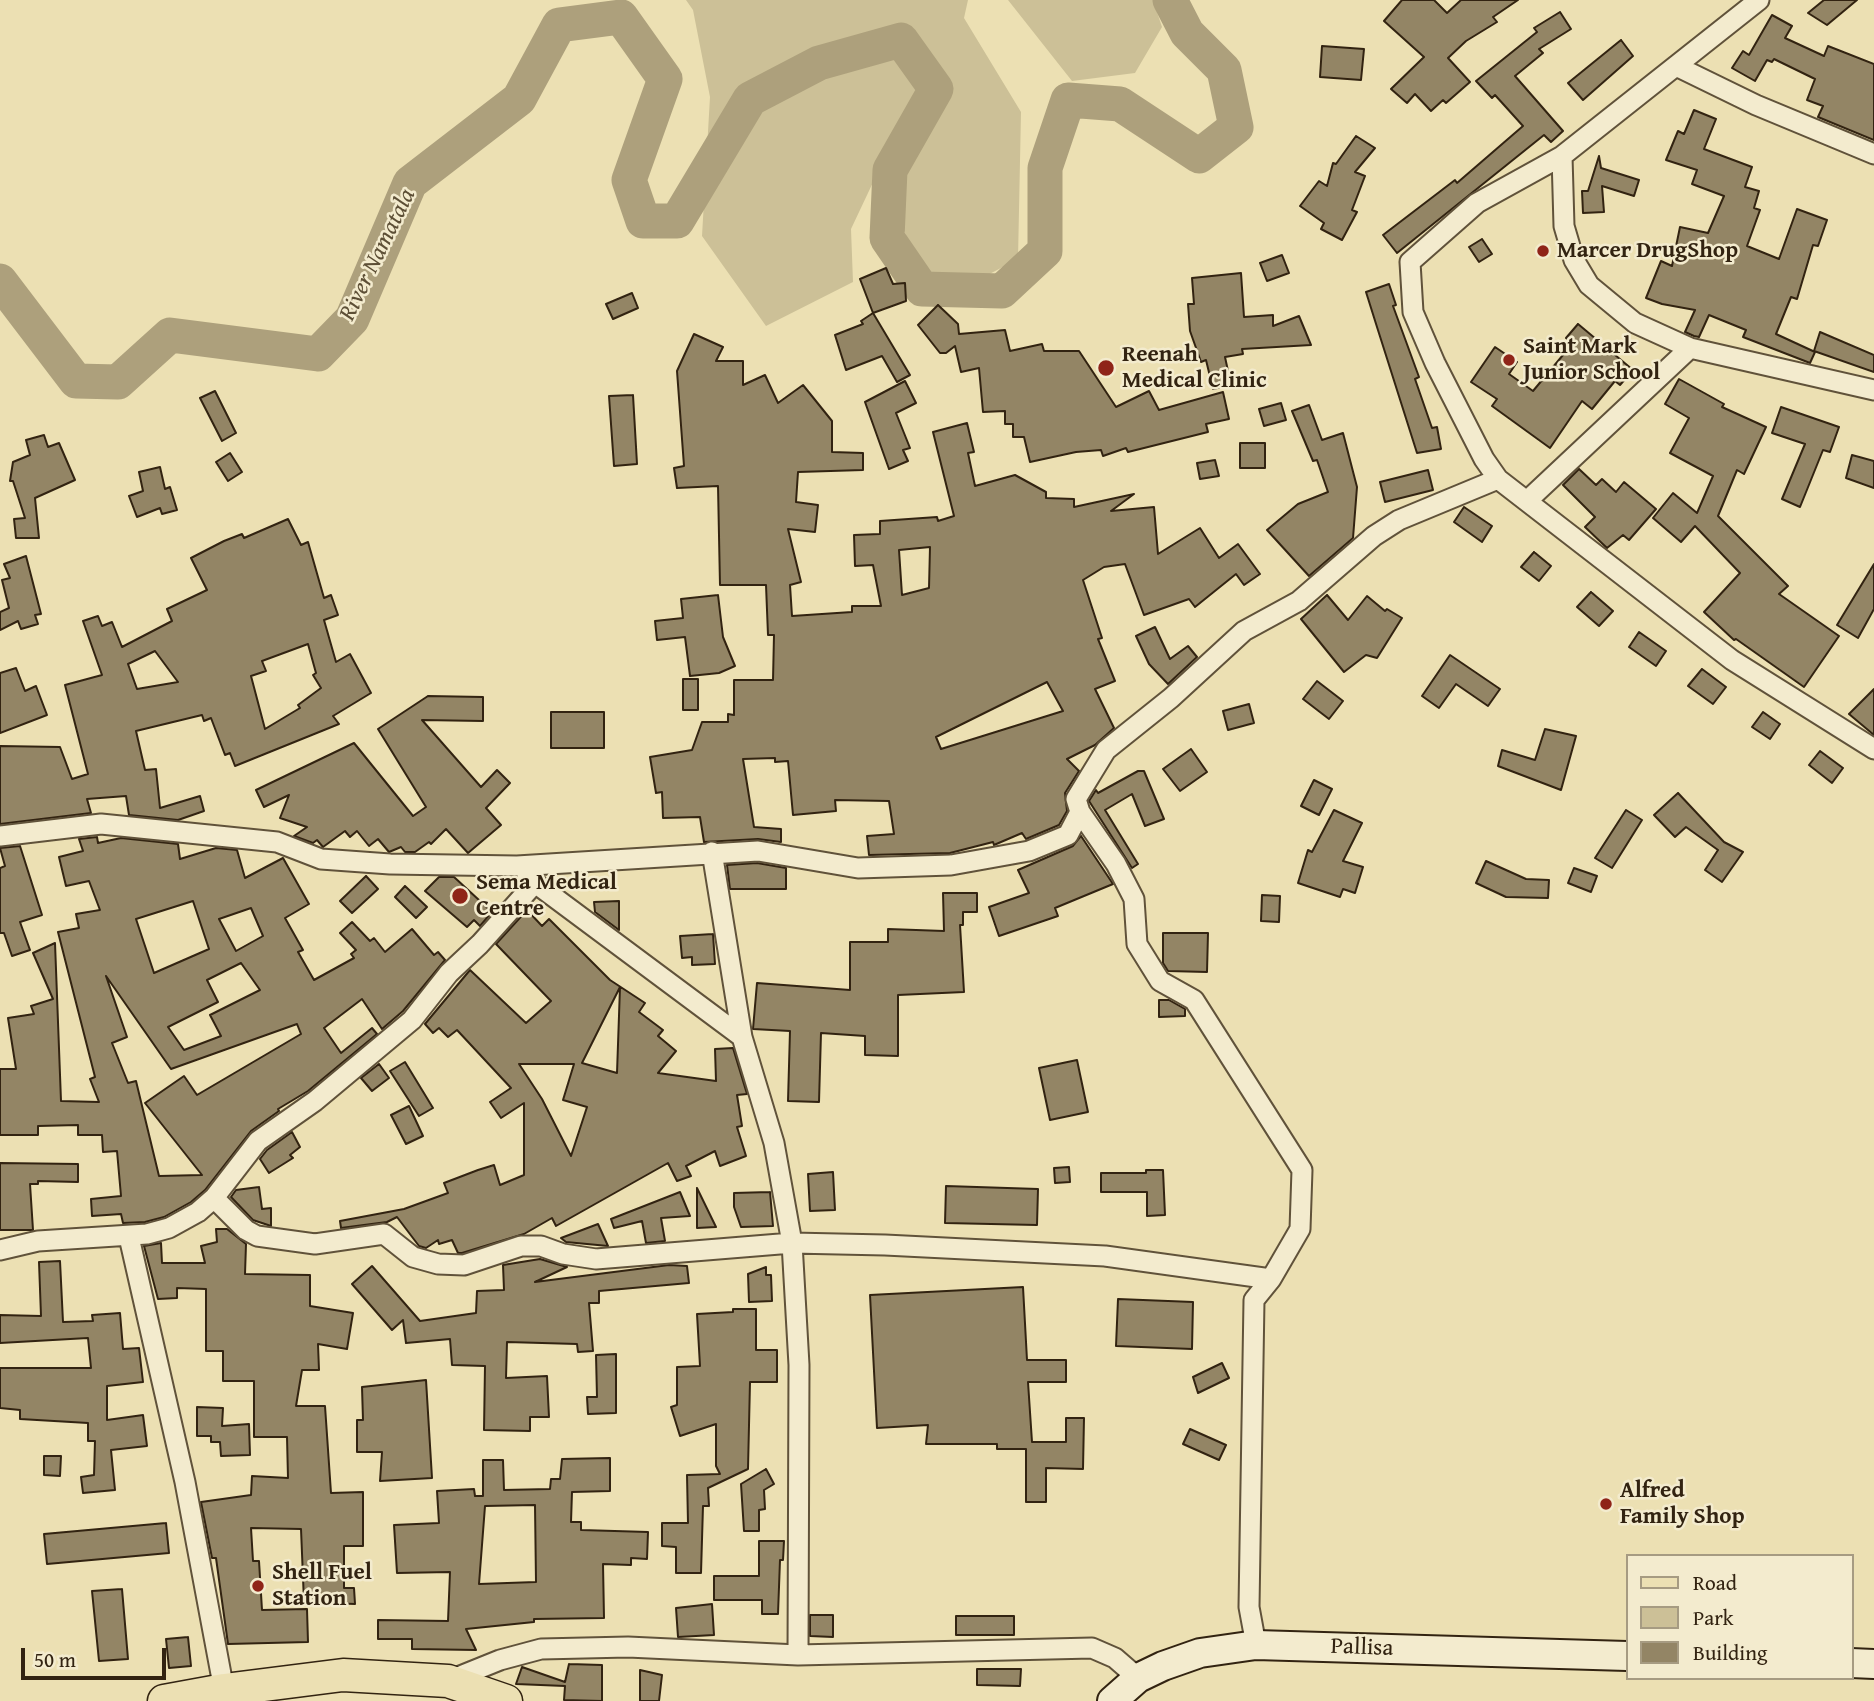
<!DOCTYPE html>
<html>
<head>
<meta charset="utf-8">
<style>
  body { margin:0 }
  #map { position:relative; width:1874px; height:1701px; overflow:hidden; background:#ece0b3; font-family:"Gentium Book Plus",serif }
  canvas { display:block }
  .legend { position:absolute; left:1626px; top:1554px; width:228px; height:126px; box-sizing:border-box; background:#f3ebce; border:2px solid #a69b82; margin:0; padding:9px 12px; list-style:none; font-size:21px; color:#322311 }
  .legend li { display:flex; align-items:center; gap:14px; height:35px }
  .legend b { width:35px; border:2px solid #a69b82 }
  .scale { position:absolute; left:21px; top:1648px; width:145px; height:32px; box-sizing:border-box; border:4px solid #322311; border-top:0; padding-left:9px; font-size:21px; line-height:24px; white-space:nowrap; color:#322311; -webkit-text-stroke:5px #f3ebce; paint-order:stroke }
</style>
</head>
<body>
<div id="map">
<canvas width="1874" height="1701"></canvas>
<ul class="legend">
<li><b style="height:9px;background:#ece0b3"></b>Road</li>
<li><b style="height:19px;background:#ccc097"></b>Park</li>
<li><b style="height:19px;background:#938565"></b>Building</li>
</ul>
<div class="scale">50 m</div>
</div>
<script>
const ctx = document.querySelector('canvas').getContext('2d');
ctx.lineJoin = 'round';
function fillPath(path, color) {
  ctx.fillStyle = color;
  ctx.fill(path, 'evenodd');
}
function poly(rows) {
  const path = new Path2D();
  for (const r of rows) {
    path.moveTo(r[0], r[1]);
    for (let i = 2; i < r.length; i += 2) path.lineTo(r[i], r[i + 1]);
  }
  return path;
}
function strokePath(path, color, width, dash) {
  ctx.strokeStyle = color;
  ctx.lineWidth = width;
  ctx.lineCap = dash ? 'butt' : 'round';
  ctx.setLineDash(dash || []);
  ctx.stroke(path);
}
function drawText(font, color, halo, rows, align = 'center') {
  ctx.font = font + ' "Gentium Book Plus",serif';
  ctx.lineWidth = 5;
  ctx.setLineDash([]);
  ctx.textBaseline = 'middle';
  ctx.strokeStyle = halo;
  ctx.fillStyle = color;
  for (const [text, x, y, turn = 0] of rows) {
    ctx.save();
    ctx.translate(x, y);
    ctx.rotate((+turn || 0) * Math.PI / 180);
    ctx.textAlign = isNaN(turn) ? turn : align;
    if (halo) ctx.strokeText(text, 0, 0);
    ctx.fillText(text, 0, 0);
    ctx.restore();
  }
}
const green = poly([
  [686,0,968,0,964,18,1021,112,1018,259,978,280,938,278,916,261,899,218,896,179,933,111,910,104,851,229,853,282,766,326,702,236,710,97,693,10],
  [1008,0,1153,0,1162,27,1135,73,1072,81]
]);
const river = poly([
  [0,281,76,381,118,382,170,335,318,354,352,319,410,183,519,99,559,25,621,17,665,79,629,180,643,221,677,221,750,99,819,63,901,40,936,89,890,170,887,238,922,289,1002,291,1045,251,1045,168,1068,100,1120,104,1199,156,1236,127,1224,70,1187,33,1170,0]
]);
const building = poly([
  [1402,0,1434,0,1447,13,1461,0,1518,0,1493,17,1497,22,1466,41,1448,58,1470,82,1446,103,1443,100,1431,111,1415,94,1407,103,1391,89,1424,57,1384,21,1402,0],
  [1824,0,1857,0,1827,25,1808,13,1824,0],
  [1560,12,1571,29,1539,49,1543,53,1515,76,1563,131,1551,142,1544,135,1397,253,1383,235,1455,180,1457,183,1523,126,1495,95,1492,98,1476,81,1537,32,1534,28,1560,12],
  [1772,15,1792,26,1785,38,1824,56,1828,46,1874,64,1874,140,1818,117,1823,106,1807,100,1815,79,1774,59,1772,62,1767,60,1755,81,1732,68,1743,51,1749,55,1772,15],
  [1621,40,1633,56,1583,100,1568,83,1621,40],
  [1322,46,1364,49,1361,80,1320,77,1322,46],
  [1694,110,1716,119,1704,149,1752,167,1745,187,1759,191,1754,208,1760,210,1747,246,1779,259,1797,209,1827,220,1818,246,1813,245,1797,299,1791,297,1776,334,1815,352,1810,363,1743,337,1746,330,1709,315,1699,337,1694,336,1685,332,1695,310,1662,304,1646,298,1661,261,1672,266,1680,227,1708,233,1724,196,1692,184,1697,170,1666,160,1678,131,1684,134,1694,110],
  [1356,136,1375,148,1355,172,1365,176,1352,210,1357,212,1342,240,1321,229,1324,223,1300,206,1319,181,1327,186,1333,163,1336,164,1356,136],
  [1599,156,1601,168,1639,180,1634,196,1602,186,1604,212,1583,213,1582,191,1588,191,1599,156],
  [1482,239,1492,254,1479,262,1469,247,1482,239],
  [1282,255,1289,273,1267,281,1260,263,1282,255],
  [886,268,893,284,905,283,906,301,873,313,860,279,886,268],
  [1241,273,1244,317,1273,315,1273,326,1299,316,1311,345,1242,349,1243,354,1225,357,1231,385,1213,389,1206,360,1201,362,1190,331,1188,304,1194,304,1192,278,1241,273],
  [1389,284,1396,305,1393,306,1419,377,1415,379,1432,428,1437,427,1441,449,1417,453,1377,327,1366,292,1389,284],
  [632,293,638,308,613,319,606,304,632,293],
  [938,305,958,324,959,334,1005,330,1010,351,1042,344,1044,351,1079,351,1116,407,1149,391,1159,410,1223,392,1229,419,1206,424,1208,432,1128,452,1126,448,1103,456,1101,450,1076,452,1030,462,1024,437,1013,437,1013,424,1005,424,1005,411,983,412,979,368,961,372,955,346,946,353,940,353,918,325,938,305],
  [873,313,910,375,897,382,882,356,846,370,835,335,863,324,861,321,873,313],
  [1578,324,1633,370,1620,385,1615,381,1592,409,1582,401,1550,448,1492,406,1497,399,1471,382,1495,347,1517,362,1509,374,1533,391,1573,343,1566,338,1578,324],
  [1820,332,1874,355,1874,372,1814,351,1820,332],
  [694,334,723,347,716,361,743,361,743,385,765,375,778,403,803,385,832,421,832,452,863,453,863,470,798,472,796,502,818,505,815,532,788,529,801,582,790,585,792,616,852,612,852,606,881,606,873,565,855,566,854,535,880,534,880,521,937,517,938,521,954,516,933,432,967,423,974,452,968,453,975,486,1015,475,1046,492,1046,498,1074,499,1074,507,1134,494,1111,511,1154,507,1158,554,1200,528,1219,558,1238,544,1260,574,1244,585,1236,574,1195,607,1189,599,1144,615,1125,564,1104,567,1083,580,1102,638,1098,639,1115,681,1095,689,1114,728,1095,745,1067,759,1079,771,1065,793,1067,811,1059,825,1026,839,1022,833,994,845,993,842,950,853,869,855,867,836,894,834,889,801,835,800,836,811,793,815,788,761,775,762,775,758,743,759,754,827,781,829,781,842,758,839,704,842,700,817,663,818,662,792,656,793,650,757,692,750,702,722,728,722,728,714,734,715,734,680,773,680,774,635,768,635,766,585,720,585,718,486,677,488,674,468,684,466,677,371,694,334],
  [930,547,929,588,902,595,899,550,930,547],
  [1047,682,1063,711,941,749,936,737,1047,682],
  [1679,379,1724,404,1722,407,1766,427,1744,474,1737,470,1718,516,1788,586,1779,594,1839,636,1804,687,1736,639,1734,640,1704,612,1740,573,1695,526,1681,542,1653,518,1673,493,1697,513,1713,476,1670,453,1689,418,1665,404,1679,379],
  [905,381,916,403,896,413,910,448,903,450,908,461,889,469,865,402,905,381],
  [215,391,236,433,222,441,200,398,215,391],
  [633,395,637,464,614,466,609,396,633,395],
  [1281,403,1286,420,1264,426,1259,409,1281,403],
  [1309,405,1322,440,1343,433,1357,487,1353,538,1309,576,1267,530,1298,504,1328,492,1317,460,1313,461,1292,411,1309,405],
  [1781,407,1839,427,1830,452,1823,450,1800,507,1782,499,1805,444,1772,433,1781,407],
  [44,435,48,447,59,443,75,480,35,498,39,538,16,538,14,519,25,518,13,481,10,481,13,462,30,455,26,440,44,435],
  [1240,443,1265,443,1265,468,1240,468,1240,443],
  [230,453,242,472,228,481,216,462,230,453],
  [1852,455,1874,461,1874,488,1846,478,1852,455],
  [1215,460,1219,476,1200,479,1197,463,1215,460],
  [160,467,165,489,170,487,177,510,162,514,160,508,137,517,129,496,143,491,139,472,160,467],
  [1579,469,1596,485,1602,479,1616,492,1624,482,1656,509,1629,540,1623,535,1607,548,1585,527,1595,517,1563,485,1579,469],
  [1428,470,1433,490,1385,502,1380,482,1428,470],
  [1464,507,1492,526,1482,542,1454,522,1464,507],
  [288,519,301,545,308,542,324,598,331,595,338,615,324,620,336,662,350,654,371,693,333,716,339,724,235,766,230,753,225,755,211,718,204,721,202,715,136,731,145,770,156,769,160,808,200,796,204,811,178,820,129,815,126,796,87,799,91,813,0,824,0,746,60,747,72,779,88,774,65,685,102,675,83,621,98,616,102,626,112,622,122,647,172,621,167,609,207,590,191,558,224,541,242,534,244,538,288,519],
  [308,644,316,673,313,675,321,688,298,705,300,708,265,729,251,676,266,671,262,661,308,644],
  [155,651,178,682,137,689,128,664,155,651],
  [1534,552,1551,566,1539,581,1521,567,1534,552],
  [26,556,41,614,35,615,38,624,21,629,18,621,0,630,0,612,9,608,2,580,10,578,4,564,26,556],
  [1874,564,1874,609,1858,638,1837,625,1874,564],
  [1591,592,1613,611,1599,626,1577,607,1591,592],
  [718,595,723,637,735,666,719,673,690,676,685,637,657,640,655,621,683,618,681,599,718,595],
  [1327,595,1348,620,1367,596,1385,611,1387,609,1402,618,1377,658,1366,655,1344,672,1301,619,1327,595],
  [1155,627,1170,659,1188,646,1197,657,1168,684,1149,664,1136,636,1155,627],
  [1639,632,1666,651,1656,666,1629,647,1639,632],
  [1450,655,1500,689,1488,706,1456,684,1439,708,1422,696,1450,655],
  [16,668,25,691,36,686,47,715,0,733,0,673,16,668],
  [1702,669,1726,687,1713,704,1688,686,1702,669],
  [683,679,698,679,698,710,683,710,683,679],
  [1317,681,1343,701,1329,719,1303,699,1317,681],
  [1874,689,1874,735,1849,714,1874,689],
  [428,696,483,697,483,721,422,720,481,787,497,770,510,783,486,808,501,825,468,853,446,829,431,844,429,842,415,852,405,852,401,847,389,852,378,839,369,846,357,831,350,837,345,831,323,847,317,840,313,843,294,836,307,827,280,818,289,795,264,807,256,790,354,743,413,816,426,807,378,729,428,696],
  [1249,704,1254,723,1228,730,1223,711,1249,704],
  [551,712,604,712,604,748,551,748,551,712],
  [1763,712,1780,724,1770,739,1752,727,1763,712],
  [1545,729,1576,736,1561,790,1498,766,1502,750,1535,760,1545,729],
  [1191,749,1207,772,1180,791,1163,769,1191,749],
  [1820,751,1843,768,1832,783,1809,765,1820,751],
  [1138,771,1144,771,1164,819,1145,826,1132,794,1105,810,1138,864,1132,868,1089,801,1096,790,1098,793,1138,771],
  [1314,780,1332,789,1319,815,1301,806,1314,780],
  [1678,793,1724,842,1743,852,1722,882,1705,870,1718,850,1686,827,1675,837,1654,815,1678,793],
  [1334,810,1362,823,1343,861,1363,867,1355,893,1343,889,1340,897,1298,883,1308,850,1312,852,1334,810],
  [1626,810,1642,820,1612,868,1595,858,1626,810],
  [1081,836,1113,884,1055,908,1058,916,999,936,989,907,1029,893,1018,870,1073,846,1081,836],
  [97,837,98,843,121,838,178,844,180,859,216,848,237,850,245,878,283,858,309,904,285,918,303,950,298,952,314,980,354,958,351,954,356,950,340,933,352,922,370,941,374,938,385,952,412,929,434,955,438,952,445,960,403,1011,382,1029,362,999,324,1028,341,1053,372,1028,377,1034,308,1091,278,1109,279,1111,251,1131,205,1190,191,1202,164,1217,145,1222,123,1223,121,1214,92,1216,91,1199,121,1196,117,1151,103,1152,102,1135,78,1135,78,1125,38,1126,38,1135,0,1135,0,1069,16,1069,8,1018,34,1014,31,1006,53,999,33,953,55,943,61,1101,99,1102,90,1079,95,1077,58,932,79,928,76,914,100,910,89,881,66,886,59,857,83,851,79,839,97,837],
  [193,901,209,949,154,973,136,919,193,901],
  [251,908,263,936,236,951,219,919,251,908],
  [241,963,260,990,210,1015,221,1036,184,1050,168,1027,218,1002,207,980,241,963],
  [106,976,171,1069,297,1024,301,1034,197,1095,184,1076,145,1103,202,1175,159,1176,136,1081,128,1083,112,1043,127,1037,106,976],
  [20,846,42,915,20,922,30,950,12,956,4,933,0,933,0,868,5,866,0,848,20,846],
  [1486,861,1526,879,1549,880,1548,898,1506,897,1476,883,1486,861],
  [757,863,786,868,786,889,730,889,727,865,757,863],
  [1574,868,1597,876,1591,892,1568,883,1574,868],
  [366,876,378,889,352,913,340,901,366,876],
  [439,877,454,877,492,912,480,926,474,920,467,927,425,891,439,877],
  [405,886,427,907,416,918,395,897,405,886],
  [943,893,977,893,977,912,963,912,963,925,960,925,964,992,898,995,898,1056,865,1055,865,1036,821,1033,819,1102,788,1101,790,1031,753,1029,757,983,850,990,850,942,888,942,888,929,944,931,943,893],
  [1262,895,1280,896,1279,922,1261,921,1262,895],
  [619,901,619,930,595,912,594,902,619,901],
  [527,910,542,926,549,919,610,980,645,1003,639,1012,663,1030,658,1036,676,1051,658,1073,716,1081,715,1049,733,1048,747,1094,737,1095,742,1126,737,1127,746,1156,720,1166,715,1151,686,1166,691,1176,677,1181,668,1163,556,1226,552,1218,524,1234,462,1253,458,1253,452,1240,439,1244,438,1240,426,1248,419,1246,397,1217,387,1222,341,1228,340,1221,404,1209,448,1193,444,1183,478,1170,494,1165,500,1185,524,1175,524,1103,501,1118,490,1102,511,1088,457,1030,448,1037,439,1028,433,1033,425,1024,470,970,526,1023,551,1001,496,944,527,910],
  [620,987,617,1073,582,1063,620,987],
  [519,1064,574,1064,563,1100,587,1107,571,1156,542,1099,519,1064],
  [1163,933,1208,933,1207,972,1168,971,1163,963,1163,933],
  [713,934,715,964,692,965,692,957,682,958,680,936,713,934],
  [1159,1000,1169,1000,1185,1009,1185,1016,1159,1017,1159,1000],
  [1077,1060,1088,1112,1050,1120,1039,1068,1077,1060],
  [405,1062,433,1108,419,1116,390,1071,405,1062],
  [379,1064,389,1078,372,1091,361,1078,379,1064],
  [409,1106,423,1136,406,1144,391,1115,409,1106],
  [292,1132,300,1147,290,1155,293,1158,269,1173,260,1159,267,1150,292,1132],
  [0,1163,78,1164,78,1182,38,1181,38,1184,30,1184,33,1230,0,1230,0,1163],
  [1069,1167,1070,1182,1055,1183,1054,1168,1069,1167],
  [1146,1170,1163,1170,1165,1215,1147,1216,1147,1192,1101,1192,1101,1173,1146,1173,1146,1170],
  [833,1172,835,1210,810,1211,808,1174,833,1172],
  [946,1186,1038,1189,1037,1225,945,1223,946,1186],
  [259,1187,262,1209,271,1208,271,1226,253,1220,231,1197,236,1190,259,1187],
  [697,1188,716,1227,697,1228,697,1188],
  [680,1192,690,1216,661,1218,665,1241,646,1243,642,1221,614,1228,611,1219,680,1192],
  [770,1192,773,1226,741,1227,734,1207,734,1193,770,1192],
  [598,1224,608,1246,566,1242,561,1238,598,1224],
  [216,1229,227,1229,246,1244,245,1274,310,1275,310,1306,353,1313,347,1349,318,1344,319,1370,302,1370,296,1406,325,1406,331,1493,363,1492,363,1546,344,1546,344,1588,354,1588,355,1604,304,1602,301,1529,251,1528,253,1561,259,1561,262,1610,307,1609,308,1642,228,1644,216,1558,212,1558,201,1502,251,1495,252,1476,288,1478,287,1437,254,1437,254,1381,223,1381,223,1351,206,1351,206,1289,177,1288,177,1298,158,1299,144,1246,161,1243,162,1263,205,1263,201,1246,217,1242,216,1229],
  [540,1259,567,1267,535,1282,669,1265,687,1266,689,1283,599,1291,599,1303,589,1303,593,1351,578,1352,577,1344,507,1342,506,1378,547,1376,549,1417,530,1417,530,1431,484,1430,485,1366,452,1365,450,1339,406,1343,403,1320,392,1330,352,1284,372,1266,420,1321,476,1313,477,1291,504,1290,503,1265,540,1259],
  [60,1261,63,1322,93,1321,92,1315,120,1313,123,1349,139,1348,143,1382,107,1386,107,1420,143,1415,147,1446,111,1450,115,1490,83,1493,81,1477,94,1475,95,1441,88,1441,88,1423,20,1419,20,1410,0,1408,0,1368,91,1368,88,1338,0,1343,0,1315,41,1316,39,1262,60,1261],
  [766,1267,766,1275,771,1275,772,1301,749,1302,748,1274,766,1267],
  [1023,1287,1027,1360,1066,1360,1066,1382,1028,1382,1032,1442,1066,1442,1066,1418,1084,1418,1083,1469,1046,1468,1046,1502,1026,1502,1026,1449,997,1449,997,1444,926,1444,928,1425,877,1428,870,1295,1023,1287],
  [1118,1299,1193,1302,1192,1349,1116,1346,1118,1299],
  [733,1309,756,1309,756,1350,777,1350,777,1382,750,1382,748,1469,708,1488,709,1506,703,1506,701,1573,676,1573,676,1547,662,1546,662,1523,688,1523,687,1475,720,1474,716,1466,716,1424,680,1436,671,1407,677,1405,677,1367,700,1366,697,1314,733,1312,733,1309],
  [616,1354,616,1413,588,1414,587,1397,597,1397,596,1355,616,1354],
  [1222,1363,1229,1378,1198,1393,1193,1377,1222,1363],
  [426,1380,432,1478,380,1481,382,1452,357,1452,357,1420,363,1420,362,1387,426,1380],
  [197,1407,223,1408,222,1426,249,1424,250,1455,221,1456,220,1442,211,1442,211,1436,197,1436,197,1407],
  [1190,1429,1226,1445,1219,1460,1183,1444,1190,1429],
  [44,1456,61,1456,60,1476,44,1475,44,1456],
  [610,1458,610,1491,572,1492,571,1522,581,1522,581,1530,648,1532,647,1559,631,1558,631,1565,603,1564,604,1618,534,1619,534,1622,466,1629,476,1650,412,1649,412,1639,378,1639,378,1620,448,1621,450,1572,397,1573,394,1525,439,1523,437,1491,474,1489,475,1496,483,1496,483,1460,503,1460,504,1490,550,1489,551,1479,560,1479,562,1459,610,1458],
  [535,1505,536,1582,479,1584,485,1506,535,1505],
  [766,1469,774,1484,764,1490,765,1509,759,1510,759,1531,744,1531,741,1484,766,1469],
  [166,1523,169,1553,47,1564,44,1534,166,1523],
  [759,1541,784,1541,783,1560,780,1560,778,1614,762,1614,762,1600,714,1600,714,1576,759,1576,759,1541],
  [122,1589,128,1659,99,1661,92,1591,122,1589],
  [712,1604,714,1635,678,1637,676,1608,712,1604],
  [810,1615,833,1615,833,1637,810,1636,810,1615],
  [956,1616,1014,1616,1014,1635,956,1635,956,1616],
  [188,1637,191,1666,169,1668,166,1639,188,1637],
  [569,1664,602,1665,602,1701,564,1700,565,1686,516,1684,522,1667,565,1682,569,1664],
  [977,1669,1021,1669,1020,1686,977,1685,977,1669],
  [640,1670,662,1675,659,1701,640,1701,640,1670]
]);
const minor = poly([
  [1759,0,1562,156,1564,226,1574,260,1589,285,1635,323,1690,348,1874,390],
  [1676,66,1756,105,1874,154],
  [1562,156,1477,203,1410,262,1413,312,1435,363,1484,459,1498,479,1732,660,1874,749],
  [1528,500,1690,348],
  [1080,812,1116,864,1134,899,1137,944,1160,981,1194,1000,1302,1170,1300,1229,1271,1279,1254,1300,1249,1607,1256,1645],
  [0,836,101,824,277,842,321,859,390,864,517,866,758,851,858,868,951,865,1029,851,1068,835,1080,812,1076,799,1106,750,1171,698,1244,631,1299,601,1374,536,1399,520,1498,479],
  [712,852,742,1037,774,1143,792,1243,799,1365,798,1655],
  [527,877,742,1037],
  [214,1198,246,1230,257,1236,315,1244,384,1234,413,1257,438,1264,464,1265,521,1246,541,1246,563,1254,596,1259,792,1243,885,1245,1105,1256,1271,1279],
  [129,1237,185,1482,224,1690],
  [0,1250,38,1241,147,1234,169,1228,198,1212,214,1198,258,1141,315,1101,412,1020,449,973,480,944,534,884],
  [448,1681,500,1660,541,1649,628,1647,798,1655,1092,1648,1115,1658,1138,1678]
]);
const secondary = poly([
  [1851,1663,1874,1664],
  [1112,1701,1138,1678,1163,1666,1200,1653,1256,1645,1627,1656]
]);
const primary = poly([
  [164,1701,224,1690,343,1675,448,1681,506,1701]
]);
const markers = [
  [1543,251,7,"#8f2418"],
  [1509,360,7,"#8f2418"],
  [1106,368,9,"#8f2418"],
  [460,896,9,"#8f2418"],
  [1606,1504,7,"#8f2418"],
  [258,1586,7,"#8f2418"]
];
const poiNames = [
  ["Marcer DrugShop",1557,251],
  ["Saint Mark",1523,347],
  ["Junior School",1523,373],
  ["Reenah",1122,355],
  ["Medical Clinic",1122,381],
  ["Sema Medical",476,883],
  ["Centre",476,909],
  ["Alfred",1620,1491],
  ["Family Shop",1620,1517],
  ["Shell Fuel",272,1573],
  ["Station",272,1599]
];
const streetNames = [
  ["Pallisa",1362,1648,2]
];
const waterNames = [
  ["River Namatala",378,255,-64]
];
fillPath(green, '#ccc097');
strokePath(river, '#ada07c', 35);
fillPath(building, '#938565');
strokePath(building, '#322311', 2);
strokePath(minor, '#60523a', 23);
strokePath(secondary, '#322311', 32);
strokePath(primary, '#322311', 35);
strokePath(minor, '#f3ebce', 19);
strokePath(secondary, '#f3ebce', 28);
strokePath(primary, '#ece0b3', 32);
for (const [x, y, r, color] of markers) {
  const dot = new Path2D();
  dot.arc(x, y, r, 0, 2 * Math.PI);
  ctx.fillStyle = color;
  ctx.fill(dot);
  strokePath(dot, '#f3ebce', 2.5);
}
drawText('bold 23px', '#322311', '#f3ebce', poiNames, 'left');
drawText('23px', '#322311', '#f3ebce', streetNames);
drawText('italic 24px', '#5d4f36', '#f3ebce', waterNames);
</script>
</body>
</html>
